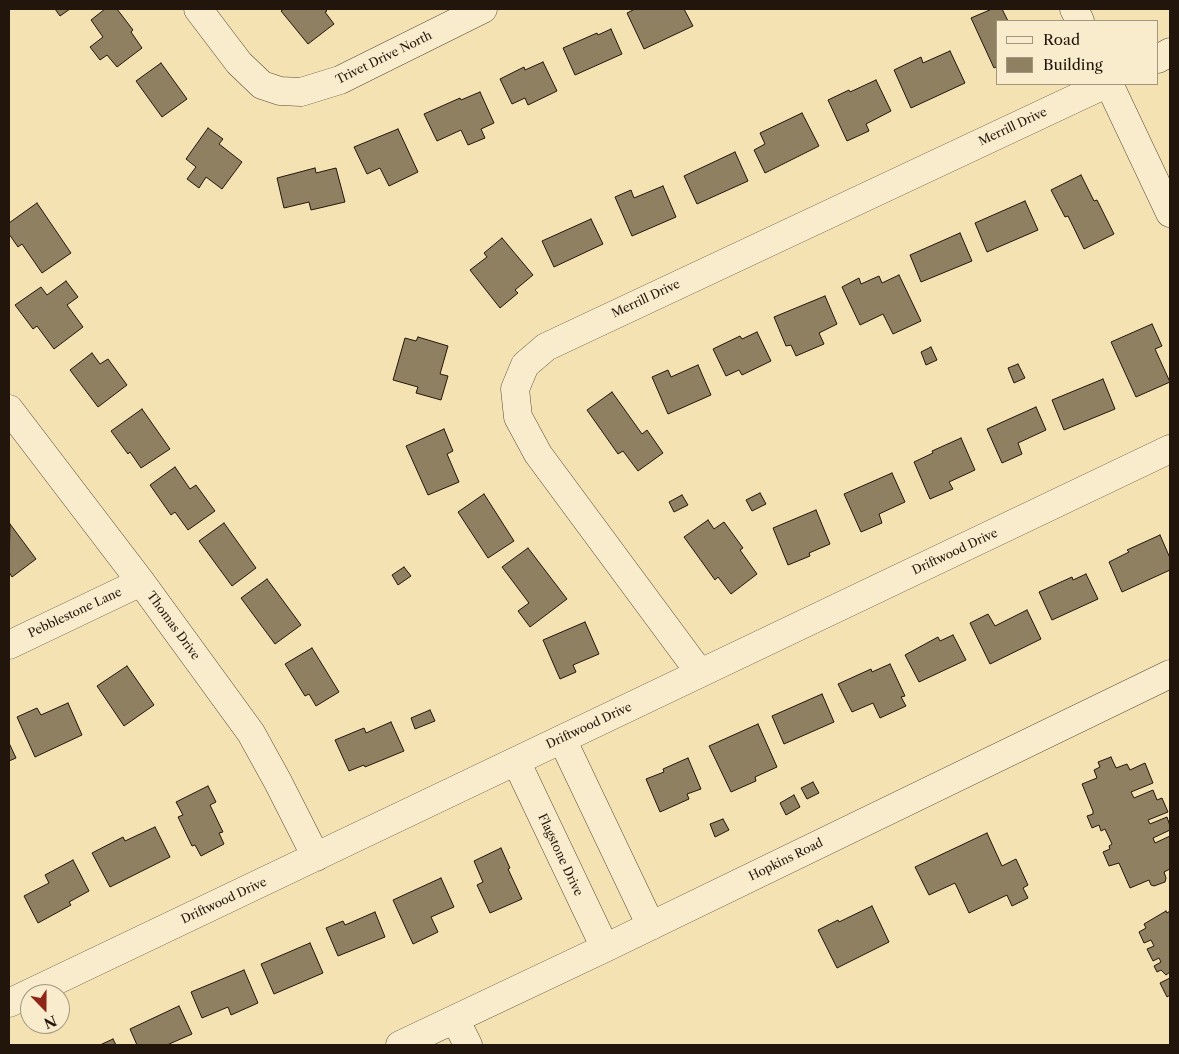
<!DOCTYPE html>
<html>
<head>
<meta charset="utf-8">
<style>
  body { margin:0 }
  #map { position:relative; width:1179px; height:1054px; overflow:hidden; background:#f4e2b2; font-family:"Libre Caslon Text",serif }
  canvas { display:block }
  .frame { position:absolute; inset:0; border:10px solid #22160c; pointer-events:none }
  .legend { position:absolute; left:996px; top:20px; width:162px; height:65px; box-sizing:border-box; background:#f8eccd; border:1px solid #a29680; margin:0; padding:6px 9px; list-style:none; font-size:15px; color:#22160c }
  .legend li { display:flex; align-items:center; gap:10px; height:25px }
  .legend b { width:25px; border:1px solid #a29680 }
  .north { position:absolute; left:20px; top:984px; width:50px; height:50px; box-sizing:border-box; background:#f8eccd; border:1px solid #a29680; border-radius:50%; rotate:158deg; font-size:14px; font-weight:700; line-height:20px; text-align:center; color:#22160c }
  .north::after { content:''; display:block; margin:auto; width:18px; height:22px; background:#8f2418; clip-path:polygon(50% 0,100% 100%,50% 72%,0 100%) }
</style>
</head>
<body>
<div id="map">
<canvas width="1179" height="1054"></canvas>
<div class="frame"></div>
<ul class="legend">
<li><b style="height:6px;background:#f8eccd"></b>Road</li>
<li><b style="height:14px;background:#8f8062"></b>Building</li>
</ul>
<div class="north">N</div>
</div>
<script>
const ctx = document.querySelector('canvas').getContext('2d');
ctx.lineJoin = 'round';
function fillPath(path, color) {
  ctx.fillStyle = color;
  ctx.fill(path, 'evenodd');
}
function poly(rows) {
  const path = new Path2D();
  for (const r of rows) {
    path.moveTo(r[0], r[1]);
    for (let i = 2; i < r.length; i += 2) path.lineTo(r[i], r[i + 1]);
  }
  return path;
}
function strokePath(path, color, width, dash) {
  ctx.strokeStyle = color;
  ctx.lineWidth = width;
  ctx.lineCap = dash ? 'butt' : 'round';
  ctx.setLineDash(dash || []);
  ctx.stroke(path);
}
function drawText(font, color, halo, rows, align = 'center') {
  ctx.font = font + ' "Libre Caslon Text",serif';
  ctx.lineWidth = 4;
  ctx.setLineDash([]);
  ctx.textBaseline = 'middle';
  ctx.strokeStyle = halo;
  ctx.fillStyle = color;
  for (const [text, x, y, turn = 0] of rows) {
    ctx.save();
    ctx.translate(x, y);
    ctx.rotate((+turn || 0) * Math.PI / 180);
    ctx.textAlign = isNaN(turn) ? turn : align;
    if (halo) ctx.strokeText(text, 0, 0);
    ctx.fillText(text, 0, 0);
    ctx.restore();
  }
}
const building = poly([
  [55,9,70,9,60,16,55,9],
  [105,9,117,9,133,30,131,32,142,48,117,67,107,55,100,60,90,47,103,37,91,20,105,9],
  [284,9,325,9,327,11,325,12,334,24,308,44,281,11,284,9],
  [635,9,684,9,693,26,644,49,627,13,635,9],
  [992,9,1002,9,1008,21,998,21,998,66,994,68,971,18,992,9],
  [611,29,622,54,575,75,563,48,597,33,598,35,611,29],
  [950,51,965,83,911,108,894,70,921,57,923,63,950,51],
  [543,62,557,91,528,105,525,98,512,104,500,79,524,67,525,70,543,62],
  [161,63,187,99,162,117,136,81,161,63],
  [876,80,891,111,866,124,869,131,847,141,828,100,849,90,850,92,876,80],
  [480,92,494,123,481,129,485,138,468,145,461,130,437,141,424,114,460,98,461,100,480,92],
  [802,113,819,146,765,173,754,150,765,144,760,133,802,113],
  [208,128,223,139,219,144,242,162,222,189,206,177,199,188,187,179,196,167,186,159,208,128],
  [398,129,418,172,389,186,380,168,367,174,354,147,398,129],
  [735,152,748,181,697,204,684,176,735,152],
  [315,168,316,173,336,168,345,202,311,210,309,202,284,208,277,178,315,168],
  [1081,175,1094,201,1097,200,1114,234,1084,249,1068,216,1065,217,1051,190,1081,175],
  [663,186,676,217,632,236,615,197,631,190,634,198,663,186],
  [1025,201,1038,230,987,252,975,223,1025,201],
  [37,203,71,253,42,273,22,244,18,247,9,234,9,223,37,203],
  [591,219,603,244,554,267,542,241,591,219],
  [960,233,972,261,921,282,910,255,960,233],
  [502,238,533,275,515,290,518,293,500,308,470,270,487,257,484,253,502,238],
  [899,275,921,321,893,334,883,314,860,325,842,287,859,278,861,284,879,276,882,283,899,275],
  [66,281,78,297,67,305,83,327,54,349,37,326,33,329,15,305,41,287,47,295,66,281],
  [825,296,837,324,819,333,824,344,796,356,791,345,786,346,774,317,825,296],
  [1152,324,1162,346,1155,349,1170,382,1136,397,1111,342,1152,324],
  [757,332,771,361,742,375,739,370,726,376,713,349,740,336,742,339,757,332],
  [418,337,448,346,440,374,448,376,441,400,416,393,418,387,393,380,405,338,416,341,418,337],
  [931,347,937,360,926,365,921,352,931,347],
  [92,353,100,364,108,359,127,385,98,407,70,370,92,353],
  [1018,364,1025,378,1014,383,1008,368,1018,364],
  [698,365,711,395,668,414,652,377,668,370,671,377,698,365],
  [1103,379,1115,409,1064,430,1052,400,1103,379],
  [612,392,642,434,647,430,663,453,638,471,623,451,618,454,587,410,612,392],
  [1036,407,1046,430,1018,443,1022,454,1002,463,987,429,1036,407],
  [142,409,170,449,141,468,130,452,128,454,111,431,142,409],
  [444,429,453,451,447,454,459,482,428,495,406,446,444,429],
  [961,438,975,470,949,482,953,489,930,499,914,462,933,453,932,451,961,438],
  [175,467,190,489,196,485,215,511,188,530,175,512,171,515,150,485,175,467],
  [892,473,905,502,879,514,882,523,861,532,844,494,892,473],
  [760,493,766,504,752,511,746,500,760,493],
  [484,494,514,541,488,558,458,512,484,494],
  [682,495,688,505,674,512,669,502,682,495],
  [816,510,830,544,809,553,810,556,788,565,773,528,816,510],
  [708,520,714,529,724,522,743,548,740,550,757,574,731,594,718,577,715,580,684,537,708,520],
  [224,523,256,568,232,586,199,541,224,523],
  [10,524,36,559,12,577,9,572,10,524],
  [1160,535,1170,558,1170,570,1122,592,1109,562,1129,552,1127,550,1160,535],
  [528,548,567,599,530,627,518,611,529,603,502,567,528,548],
  [404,567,411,576,398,585,392,575,404,567],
  [1086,574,1098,599,1052,620,1039,592,1072,577,1073,580,1086,574],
  [267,579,301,625,275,644,241,598,267,579],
  [1027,610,1041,639,990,664,970,623,988,614,995,626,1027,610],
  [585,622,599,654,573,665,576,672,560,679,543,640,585,622],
  [953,635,966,660,919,682,905,655,938,637,940,641,953,635],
  [312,648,339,692,316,706,309,694,305,696,285,664,312,648],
  [890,664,905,696,901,697,906,706,880,718,873,703,852,712,838,684,871,669,872,672,890,664],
  [127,666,154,705,124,726,97,686,127,666],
  [822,694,834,722,784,744,772,716,822,694],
  [68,703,82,735,35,757,17,717,37,708,41,715,68,703],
  [430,710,435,721,415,729,411,718,430,710],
  [391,722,404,751,365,767,364,765,349,771,335,740,364,728,366,733,391,722],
  [758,724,777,767,755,777,756,781,731,792,709,746,758,724],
  [9,743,16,758,9,761,9,743],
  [1111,757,1116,768,1127,764,1130,770,1145,763,1153,783,1131,792,1134,798,1153,790,1157,800,1162,798,1168,812,1148,820,1150,824,1167,817,1170,826,1170,830,1153,838,1155,843,1170,836,1170,869,1164,872,1166,878,1165,882,1154,886,1151,885,1149,880,1130,888,1119,863,1109,866,1103,852,1110,849,1109,846,1112,844,1105,829,1101,831,1099,825,1092,828,1087,816,1093,814,1093,811,1082,784,1097,778,1094,770,1100,767,1098,762,1111,757],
  [688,758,701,789,687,794,689,799,660,812,646,779,664,772,663,769,688,758],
  [813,782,819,793,807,799,801,788,813,782],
  [208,786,216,802,210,805,223,832,219,833,224,844,201,856,195,845,192,846,178,817,183,815,176,802,208,786],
  [794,795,800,807,786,815,780,803,794,795],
  [723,819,729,830,715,837,710,824,723,819],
  [155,827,170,857,110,887,92,853,123,837,125,841,155,827],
  [987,833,1002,866,1016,859,1028,885,1023,888,1028,898,1012,906,1007,895,969,913,955,883,929,895,915,867,987,833],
  [501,848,510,868,508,869,522,899,490,913,477,885,483,882,474,861,501,848],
  [73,860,89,891,69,902,71,905,38,923,24,896,49,883,45,875,73,860],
  [441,878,454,907,431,917,438,932,413,944,393,900,441,878],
  [872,906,889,942,837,968,818,930,838,920,839,922,872,906],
  [1166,911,1167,913,1170,911,1170,972,1166,975,1161,970,1157,972,1154,966,1161,962,1159,958,1153,961,1147,949,1154,946,1151,940,1144,943,1139,932,1146,928,1144,924,1166,911],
  [375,912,385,937,338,956,326,928,343,921,345,925,375,912],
  [310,943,323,973,274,994,261,964,310,943],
  [244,970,258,1003,231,1015,228,1007,202,1018,191,992,244,970],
  [1170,978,1170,995,1167,997,1160,983,1170,978],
  [179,1006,192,1034,167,1045,137,1045,130,1029,179,1006],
  [113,1039,116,1045,100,1045,113,1039]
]);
const minor = poly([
  [198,9,239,63,262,85,280,91,301,92,340,80,483,9],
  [1074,9,1080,21],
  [1158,59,1170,52],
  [1109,84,1170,213],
  [9,409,141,582,251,733,278,782,316,857],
  [9,645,141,582],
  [700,673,538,454,518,417,515,389,525,365,546,347,1106,84],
  [562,739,651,926],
  [516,761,605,948],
  [9,1003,1170,449],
  [455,1019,468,1045],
  [400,1045,605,948,1170,674]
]);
const streetNames = [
  ["Trivet Drive North",384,58,-26],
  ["Merrill Drive",1013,127,-25],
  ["Merrill Drive",646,299,-25],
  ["Driftwood Drive",955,552,-25],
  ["Pebblestone Lane",75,613,-25],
  ["Thomas Drive",173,626,54],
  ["Driftwood Drive",589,726,-25],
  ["Flagstone Drive",560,855,65],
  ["Hopkins Road",786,860,-26],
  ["Driftwood Drive",224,901,-25]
];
fillPath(building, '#8f8062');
strokePath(building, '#22160c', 1);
strokePath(minor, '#564936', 29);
strokePath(minor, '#f8eccd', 28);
drawText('12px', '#22160c', '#f8eccd', streetNames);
</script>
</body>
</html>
